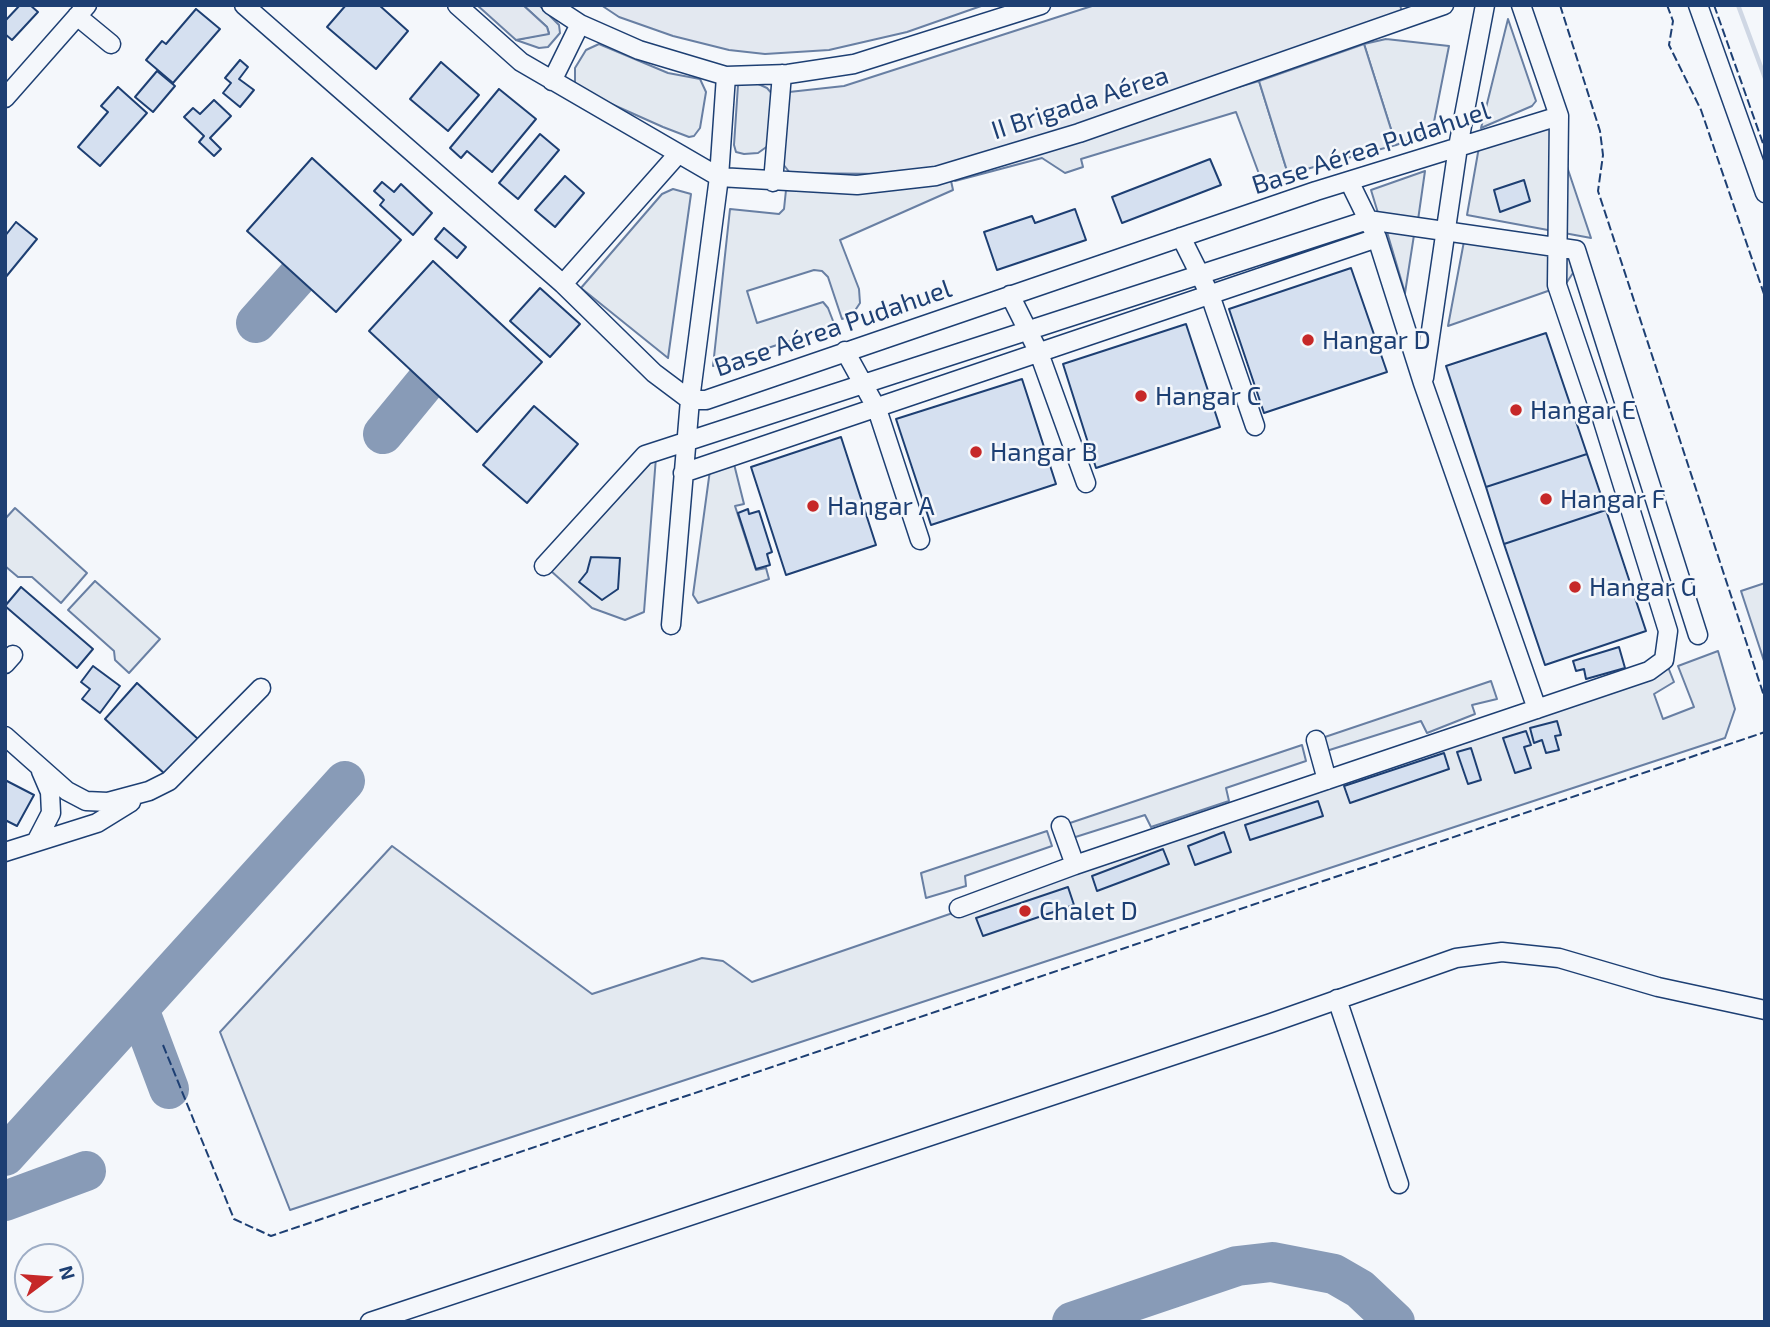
<!DOCTYPE html>
<html>
<head>
<meta charset="utf-8">
<style>
  body { margin:0 }
  #map { position:relative; width:1770px; height:1327px; overflow:hidden; background:#f4f7fb; font-family:"Exo 2",sans-serif }
  canvas { display:block }
  .frame { position:absolute; inset:0; border:7px solid #1d3f73; pointer-events:none }
  .north { position:absolute; left:14px; top:1243px; width:70px; height:70px; box-sizing:border-box; background:#f4f7fb; border:2px solid #9eadc5; border-radius:50%; rotate:74deg; font-size:19px; font-weight:700; line-height:28px; text-align:center; color:#1d3f73 }
  .north::after { content:''; display:block; margin:auto; width:24px; height:32px; background:#c62828; clip-path:polygon(50% 0,100% 100%,50% 72%,0 100%) }
</style>
</head>
<body>
<div id="map">
<canvas width="1770" height="1327"></canvas>
<div class="frame"></div>
<div class="north">N</div>
</div>
<script>
const ctx = document.querySelector('canvas').getContext('2d');
ctx.lineJoin = 'round';
function fillPath(path, color) {
  ctx.fillStyle = color;
  ctx.fill(path, 'evenodd');
}
function poly(rows) {
  const path = new Path2D();
  for (const r of rows) {
    path.moveTo(r[0], r[1]);
    for (let i = 2; i < r.length; i += 2) path.lineTo(r[i], r[i + 1]);
  }
  return path;
}
function strokePath(path, color, width, dash) {
  ctx.strokeStyle = color;
  ctx.lineWidth = width;
  ctx.lineCap = dash ? 'butt' : 'round';
  ctx.setLineDash(dash || []);
  ctx.stroke(path);
}
function drawText(font, color, halo, rows, align = 'center') {
  ctx.font = font + ' "Exo 2",sans-serif';
  ctx.lineWidth = 5;
  ctx.setLineDash([]);
  ctx.textBaseline = 'middle';
  ctx.strokeStyle = halo;
  ctx.fillStyle = color;
  for (const [text, x, y, turn = 0] of rows) {
    ctx.save();
    ctx.translate(x, y);
    ctx.rotate((+turn || 0) * Math.PI / 180);
    ctx.textAlign = isNaN(turn) ? turn : align;
    if (halo) ctx.strokeText(text, 0, 0);
    ctx.fillText(text, 0, 0);
    ctx.restore();
  }
}
const green = poly([
  [523,5,539,5,559,25,560,33,548,47,539,48,516,40,549,33,547,27,523,5],
  [1508,19,1536,101,1532,106,1481,128,1508,19],
  [1386,39,1449,46,1432,132,1396,145,1364,44,1386,39],
  [599,44,668,73,700,79,706,92,700,128,694,136,689,137,663,127,580,90,575,83,575,68,586,50,599,44],
  [1259,81,1288,174,1262,182,1236,112,1081,159,1083,167,1065,173,1042,158,955,181,953,170,1259,81],
  [754,82,767,88,774,96,776,106,768,130,772,143,758,153,744,154,736,152,734,145,738,85,754,82],
  [1549,125,1554,128,1591,238,1467,215,1479,147,1549,125],
  [1425,171,1418,220,1378,213,1371,190,1425,171],
  [950,176,953,190,840,240,859,289,860,303,852,315,842,319,828,277,822,271,814,270,747,291,757,323,823,302,828,308,835,326,713,366,730,209,779,214,784,209,786,190,853,191,950,176],
  [673,189,691,194,668,358,581,288,662,194,673,189],
  [1387,232,1414,235,1405,293,1387,232],
  [1465,236,1569,256,1573,273,1565,285,1448,326,1465,236],
  [656,457,644,612,625,620,592,608,551,571,656,457],
  [734,464,744,504,735,506,756,570,766,568,769,579,698,603,693,595,710,470,734,464],
  [15,508,87,573,61,603,32,577,18,577,5,566,5,519,15,508],
  [95,581,160,639,129,673,115,660,114,651,68,610,95,581],
  [1765,583,1765,664,1741,591,1765,583],
  [1718,651,1735,709,1725,738,290,1210,220,1032,392,846,592,994,702,958,723,961,752,982,1668,667,1674,682,1654,694,1663,719,1694,707,1678,666,1718,651],
  [1491,681,1497,699,1472,705,1475,714,1427,733,1421,721,1320,753,1316,740,1491,681],
  [1302,745,1306,761,1226,788,1229,801,1151,827,1145,815,1066,840,1061,826,1302,745],
  [1047,831,1052,846,965,876,966,886,926,898,921,873,1047,831]
]);
const parking = poly([
  [477,5,523,5,547,27,549,34,516,40,477,5],
  [601,5,984,5,907,32,829,50,765,54,729,50,673,36,619,17,601,5],
  [1095,5,1400,5,1403,16,1063,132,937,169,888,174,790,173,783,164,789,92,844,86,1095,5],
  [1364,44,1396,145,1288,174,1259,81,1364,44]
]);
const stream = poly([
  [1738,5,1765,78]
]);
const taxiway = poly([
  [256,323,297,277],
  [383,434,425,383],
  [139,1009,169,1089],
  [5,1156,345,781],
  [5,1201,86,1171],
  [1072,1322,1237,1266,1272,1262,1334,1274,1360,1289,1395,1322]
]);
const building = poly([
  [20,5,30,5,38,12,12,40,5,34,5,21,20,5],
  [346,5,379,5,408,31,376,69,327,27,346,5],
  [196,9,220,29,173,83,146,60,162,41,166,44,196,9],
  [240,60,248,67,239,79,254,90,240,107,223,93,231,83,225,78,240,60],
  [441,62,479,95,448,131,410,99,441,62],
  [157,71,175,86,153,112,135,97,157,71],
  [118,87,147,113,100,166,78,147,108,112,101,106,118,87],
  [499,89,536,119,492,172,467,151,461,158,450,148,499,89],
  [214,100,231,116,210,138,221,149,214,156,199,142,204,136,184,117,193,108,200,114,214,100],
  [540,134,559,150,518,199,499,183,540,134],
  [312,158,401,240,336,312,247,231,312,158],
  [1210,159,1221,185,1122,223,1112,197,1210,159],
  [565,176,584,193,555,227,535,210,565,176],
  [1524,180,1530,201,1500,212,1494,190,1524,180],
  [382,182,394,192,401,184,432,213,413,235,380,205,384,200,374,191,382,182],
  [1075,209,1086,240,997,270,984,232,1032,216,1035,223,1075,209],
  [16,222,37,239,5,278,5,236,16,222],
  [444,228,466,247,457,258,435,239,444,228],
  [433,261,542,362,477,432,369,331,433,261],
  [1351,268,1387,372,1264,413,1229,309,1351,268],
  [540,288,580,324,550,357,510,321,540,288],
  [1186,324,1220,427,1096,468,1063,364,1186,324],
  [1546,333,1587,454,1486,487,1446,366,1546,333],
  [1022,379,1056,484,931,525,896,419,1022,379],
  [534,406,578,444,527,503,483,465,534,406],
  [841,437,876,545,786,575,751,467,841,437],
  [1587,454,1606,510,1504,544,1486,487,1587,454],
  [748,509,749,514,759,511,772,552,767,554,770,565,756,569,738,513,748,509],
  [1606,510,1646,631,1545,665,1504,544,1606,510],
  [591,557,620,558,618,589,602,600,579,582,587,572,591,557],
  [21,587,93,649,77,668,5,606,21,587],
  [1619,647,1625,668,1586,679,1584,669,1576,671,1573,661,1619,647],
  [93,666,120,686,100,713,82,699,90,689,81,682,93,666],
  [137,683,198,739,166,775,105,719,137,683],
  [1557,721,1561,735,1555,736,1559,750,1546,753,1542,740,1534,743,1530,728,1557,721],
  [1526,731,1531,745,1524,747,1531,768,1515,773,1503,738,1526,731],
  [1471,748,1481,780,1468,784,1457,752,1471,748],
  [1444,753,1449,769,1350,803,1344,786,1444,753],
  [5,780,34,795,17,826,5,820,5,780],
  [1318,801,1323,816,1250,840,1245,825,1318,801],
  [1224,832,1231,852,1195,865,1188,846,1224,832],
  [1163,849,1169,864,1097,891,1092,876,1163,849],
  [1068,887,1074,905,983,936,976,918,1068,887]
]);
const minor = poly([
  [244,5,563,284,654,373,690,400,706,400,1316,191,1559,116],
  [457,5,521,62,719,177,857,185,936,176,1079,133,1444,5],
  [551,5,580,24,639,50,726,76,788,74,854,64,1041,5],
  [1698,5,1765,193],
  [77,16,111,44],
  [552,81,580,24],
  [5,98,87,5],
  [1349,181,1377,238,1423,383,1537,709],
  [773,182,782,74],
  [1181,237,1210,295,1255,426],
  [563,284,678,154],
  [1010,295,1039,353,1086,483],
  [845,351,877,409,920,540],
  [1424,378,1458,147,1485,5],
  [683,473,1377,238],
  [544,566,645,455,1368,220,1576,250,1698,635],
  [671,625,690,400,719,177,726,76],
  [5,664,13,655],
  [5,736,67,791,86,801,108,802,149,791,169,781,261,688],
  [1316,740,1327,780],
  [1061,826,1075,865],
  [36,842,51,813,50,792,41,771],
  [5,852,97,823,131,802],
  [959,908,1075,865,1649,671,1664,660,1668,631,1601,415,1557,285,1559,116,1521,5],
  [1337,999,1399,1184],
  [370,1322,1271,1023,1456,958,1502,952,1559,958,1658,987,1765,1010]
]);
const fence = poly([
  [1560,5,1600,131,1603,155,1598,191,1765,699],
  [1667,5,1673,21,1669,45,1701,110,1765,297],
  [1714,5,1765,149],
  [163,1045,234,1219,271,1236,1765,732]
]);
const markers = [
  [1308,340,7,"#c62828"],
  [1141,396,7,"#c62828"],
  [1516,410,7,"#c62828"],
  [976,452,7,"#c62828"],
  [1546,499,7,"#c62828"],
  [813,506,7,"#c62828"],
  [1575,587,7,"#c62828"],
  [1025,911,7,"#c62828"]
];
const streetNames = [
  ["II Brigada Aérea",1080,103,-18],
  ["Base Aérea Pudahuel",1371,148,-18],
  ["Base Aérea Pudahuel",833,328,-19]
];
const poiNames = [
  ["Hangar D",1322,340],
  ["Hangar C",1155,396],
  ["Hangar E",1530,410],
  ["Hangar B",990,452],
  ["Hangar F",1560,499],
  ["Hangar A",827,506],
  ["Hangar G",1589,587],
  ["Chalet D",1039,911]
];
fillPath(green, '#e3e9f0');
strokePath(green, '#687fa3', 2);
fillPath(parking, '#e3e8f0');
strokePath(parking, '#687fa3', 2);
strokePath(stream, '#cfd7e4', 4.5);
strokePath(taxiway, '#889bb7', 40);
fillPath(building, '#d5e0f0');
strokePath(building, '#1d3f73', 2);
strokePath(minor, '#1d3f73', 21);
strokePath(minor, '#f4f7fb', 18);
strokePath(fence, '#1d3f73', 2, [9, 3.5]);
for (const [x, y, r, color] of markers) {
  const dot = new Path2D();
  dot.arc(x, y, r, 0, 2 * Math.PI);
  ctx.fillStyle = color;
  ctx.fill(dot);
  strokePath(dot, '#f4f7fb', 2.5);
}
drawText('26px', '#1d3f73', '#f4f7fb', streetNames);
drawText('26px', '#1d3f73', '#f4f7fb', poiNames, 'left');
</script>
</body>
</html>
